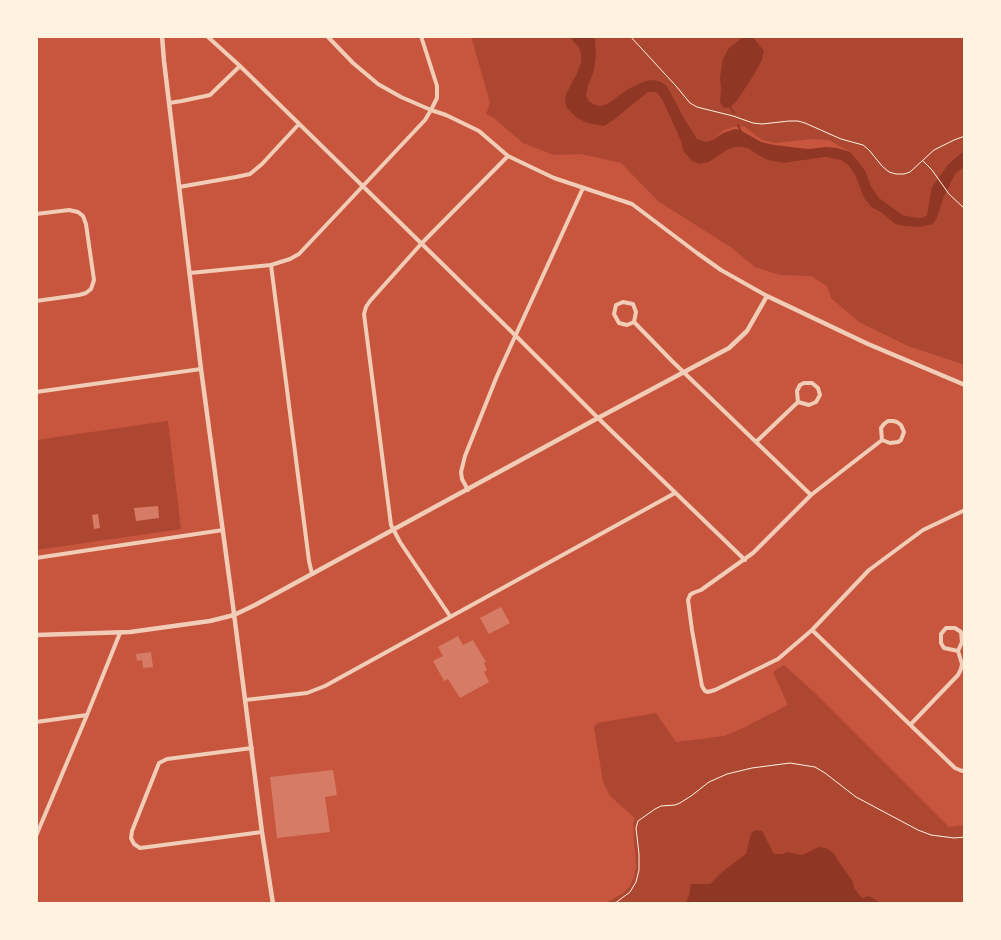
<!DOCTYPE html>
<html>
<head>
<meta charset="utf-8">
<style>
  body { margin:0 }
  #map { position:relative; width:1001px; height:940px; overflow:hidden; background:#c8553d; font-family:"Titillium Web",sans-serif }
  canvas { display:block }
  .frame { position:absolute; inset:0; border:38px solid #fff3e0; pointer-events:none }
</style>
</head>
<body>
<div id="map">
<canvas width="1001" height="940"></canvas>
<div class="frame"></div>
</div>
<script>
const ctx = document.querySelector('canvas').getContext('2d');
ctx.lineJoin = 'round';
function fillPath(path, color) {
  ctx.fillStyle = color;
  ctx.fill(path, 'evenodd');
}
function poly(rows) {
  const path = new Path2D();
  for (const r of rows) {
    path.moveTo(r[0], r[1]);
    for (let i = 2; i < r.length; i += 2) path.lineTo(r[i], r[i + 1]);
  }
  return path;
}
function strokePath(path, color, width, dash) {
  ctx.strokeStyle = color;
  ctx.lineWidth = width;
  ctx.lineCap = dash ? 'butt' : 'round';
  ctx.setLineDash(dash || []);
  ctx.stroke(path);
}
const green = poly([
  [471,36,570,36,572,40,579,48,581,54,581,62,577,73,567,92,615,119,648,92,654,92,658,94,662,99,681,141,683,151,700,164,709,162,727,150,736,147,742,147,749,149,758,155,784,163,825,157,841,160,848,165,855,175,864,198,871,207,882,213,895,224,937,218,944,196,955,173,965,166,965,365,908,346,859,322,831,298,827,286,811,276,780,275,755,267,732,248,658,201,621,163,581,154,554,155,523,143,494,118,486,114,490,103],
  [595,36,965,36,965,150,949,162,927,215,923,218,918,218,903,215,879,198,871,186,866,172,859,162,850,152,829,140,811,139,775,143,762,140,745,127,737,126,724,130,713,140,706,142,702,142,697,139,684,118,667,86,628,89,607,104,602,106,595,105,589,101,586,95,588,86,594,71,596,56],
  [168,421,181,529,36,550,36,440],
  [784,665,816,694,949,827,965,825,965,904,604,904,623,893,630,886,634,877,636,867,633,824,635,818,610,796,603,782,594,727,597,723,656,713,676,742,724,736,741,729,788,705,773,672]
]);
const water = poly([
  [570,36,595,36,596,56,594,71,588,86,586,95,589,101,595,105,602,106,607,104,628,89,645,81,654,80,661,82,667,86,684,118,697,139,706,142,713,140,723,133,735,129,740,130,761,142,774,145,808,149,826,147,837,148,850,152,859,162,866,172,871,186,879,198,903,215,918,218,923,218,927,215,932,187,950,162,965,150,965,166,955,174,944,196,937,218,933,224,919,227,904,226,895,224,882,213,871,207,864,198,855,175,848,165,841,160,825,157,784,163,768,160,758,155,749,149,742,147,736,147,727,150,709,162,700,164,692,161,683,151,681,141,662,99,658,94,655,92,648,92,615,119,604,126,588,123,577,118,567,108,565,101,567,92,577,73,581,62,581,54,579,48,572,40],
  [743,36,752,36,764,51,762,60,755,73,736,102,730,107,724,108,720,102,721,89,720,77,723,59,729,48,738,41],
  [756,830,762,831,774,854,783,854,786,852,802,855,819,847,826,848,833,853,853,882,854,888,861,897,863,898,869,896,882,904,685,904,689,896,691,884,710,884,722,872,746,854,751,833]
]);
const stream = poly([
  [730,107,734,113],
  [738,125,741,132]
]);
const building = poly([
  [158,506,159,518,136,521,134,508],
  [98,514,100,528,94,529,92,515],
  [501,607,510,623,489,634,480,618],
  [458,636,463,645,473,640,486,662,484,663,487,670,484,672,489,682,460,698,448,679,444,681,433,661,443,656,438,647],
  [151,652,153,667,143,668,142,660,137,661,136,654],
  [333,770,337,795,325,797,330,832,277,838,270,777]
]);
const path = poly([
  [630,36,676,86,690,103,697,107,733,116,753,123,762,124,789,121,798,121,805,123,841,139,863,145,869,150,882,166,889,172,896,174,904,174,910,172,934,150,954,140,965,136],
  [923,161,932,170,949,194,965,209],
  [614,904,630,892,636,882,639,870,639,854,636,828,638,821,655,809,661,806,675,805,680,803,691,796,709,782,727,774,752,768,790,763,815,767,825,773,856,797,918,830,931,835,954,838,965,837]
]);
const minor = poly([
  [207,36,240,66,516,336,598,418,745,560],
  [327,36,353,63,378,84,401,97,431,110,446,115,479,131,508,156,554,178,632,204,697,253,721,270,767,296],
  [169,103,182,101,210,95,240,66],
  [179,187,236,177,250,174,262,164,299,124],
  [36,214,69,210,78,212,83,216,86,224,94,280,91,289,86,293,79,295,36,301],
  [271,265,309,561,312,574],
  [190,273,271,265,290,259,299,254,425,120,431,110,437,98,437,86,421,36],
  [634,322,627,325,619,323,614,314,616,305,623,302,633,304,636,312,634,322,672,361,811,495],
  [36,392,201,369],
  [882,440,881,428,884,424,888,421,893,421,897,422,901,425,904,432,901,440,898,442,890,443,882,440,811,495,753,553,701,590,693,593,690,595,688,600,692,630,702,686,705,691,708,692,715,690,778,659,812,630,869,570,923,530,965,510],
  [756,442,798,402,809,405,816,402,820,395,818,388,812,383,804,383,800,385,797,391,798,402],
  [468,490,462,479,461,472,465,456,497,376,583,188],
  [36,558,223,530],
  [450,616,400,542,391,525,364,314,366,307,370,301,421,244,508,156],
  [812,630,955,768,962,771,965,770],
  [245,700,307,693,325,686,675,493],
  [36,722,87,715],
  [911,724,958,675,961,669,962,664,958,651,962,642,961,632,955,628,946,628,941,634,941,643,944,648,958,651],
  [252,748,167,759,159,763,132,831,131,838,134,844,140,848,148,847,262,832],
  [36,836,87,715,120,633]
]);
const tertiary = poly([
  [162,36,164,61,201,369,233,606,262,832,273,904],
  [36,635,130,632,210,621,234,615,255,605,598,418,729,348,747,331,767,296,868,344,965,385]
]);
fillPath(green, '#ae4732');
fillPath(water, '#8f3625');
strokePath(stream, '#8f3625', 2);
fillPath(building, '#d67c66');
strokePath(path, '#fff3e0', 1);
strokePath(minor, '#f1ccb7', 4);
strokePath(tertiary, '#f1ccb7', 4.5);
</script>
</body>
</html>
